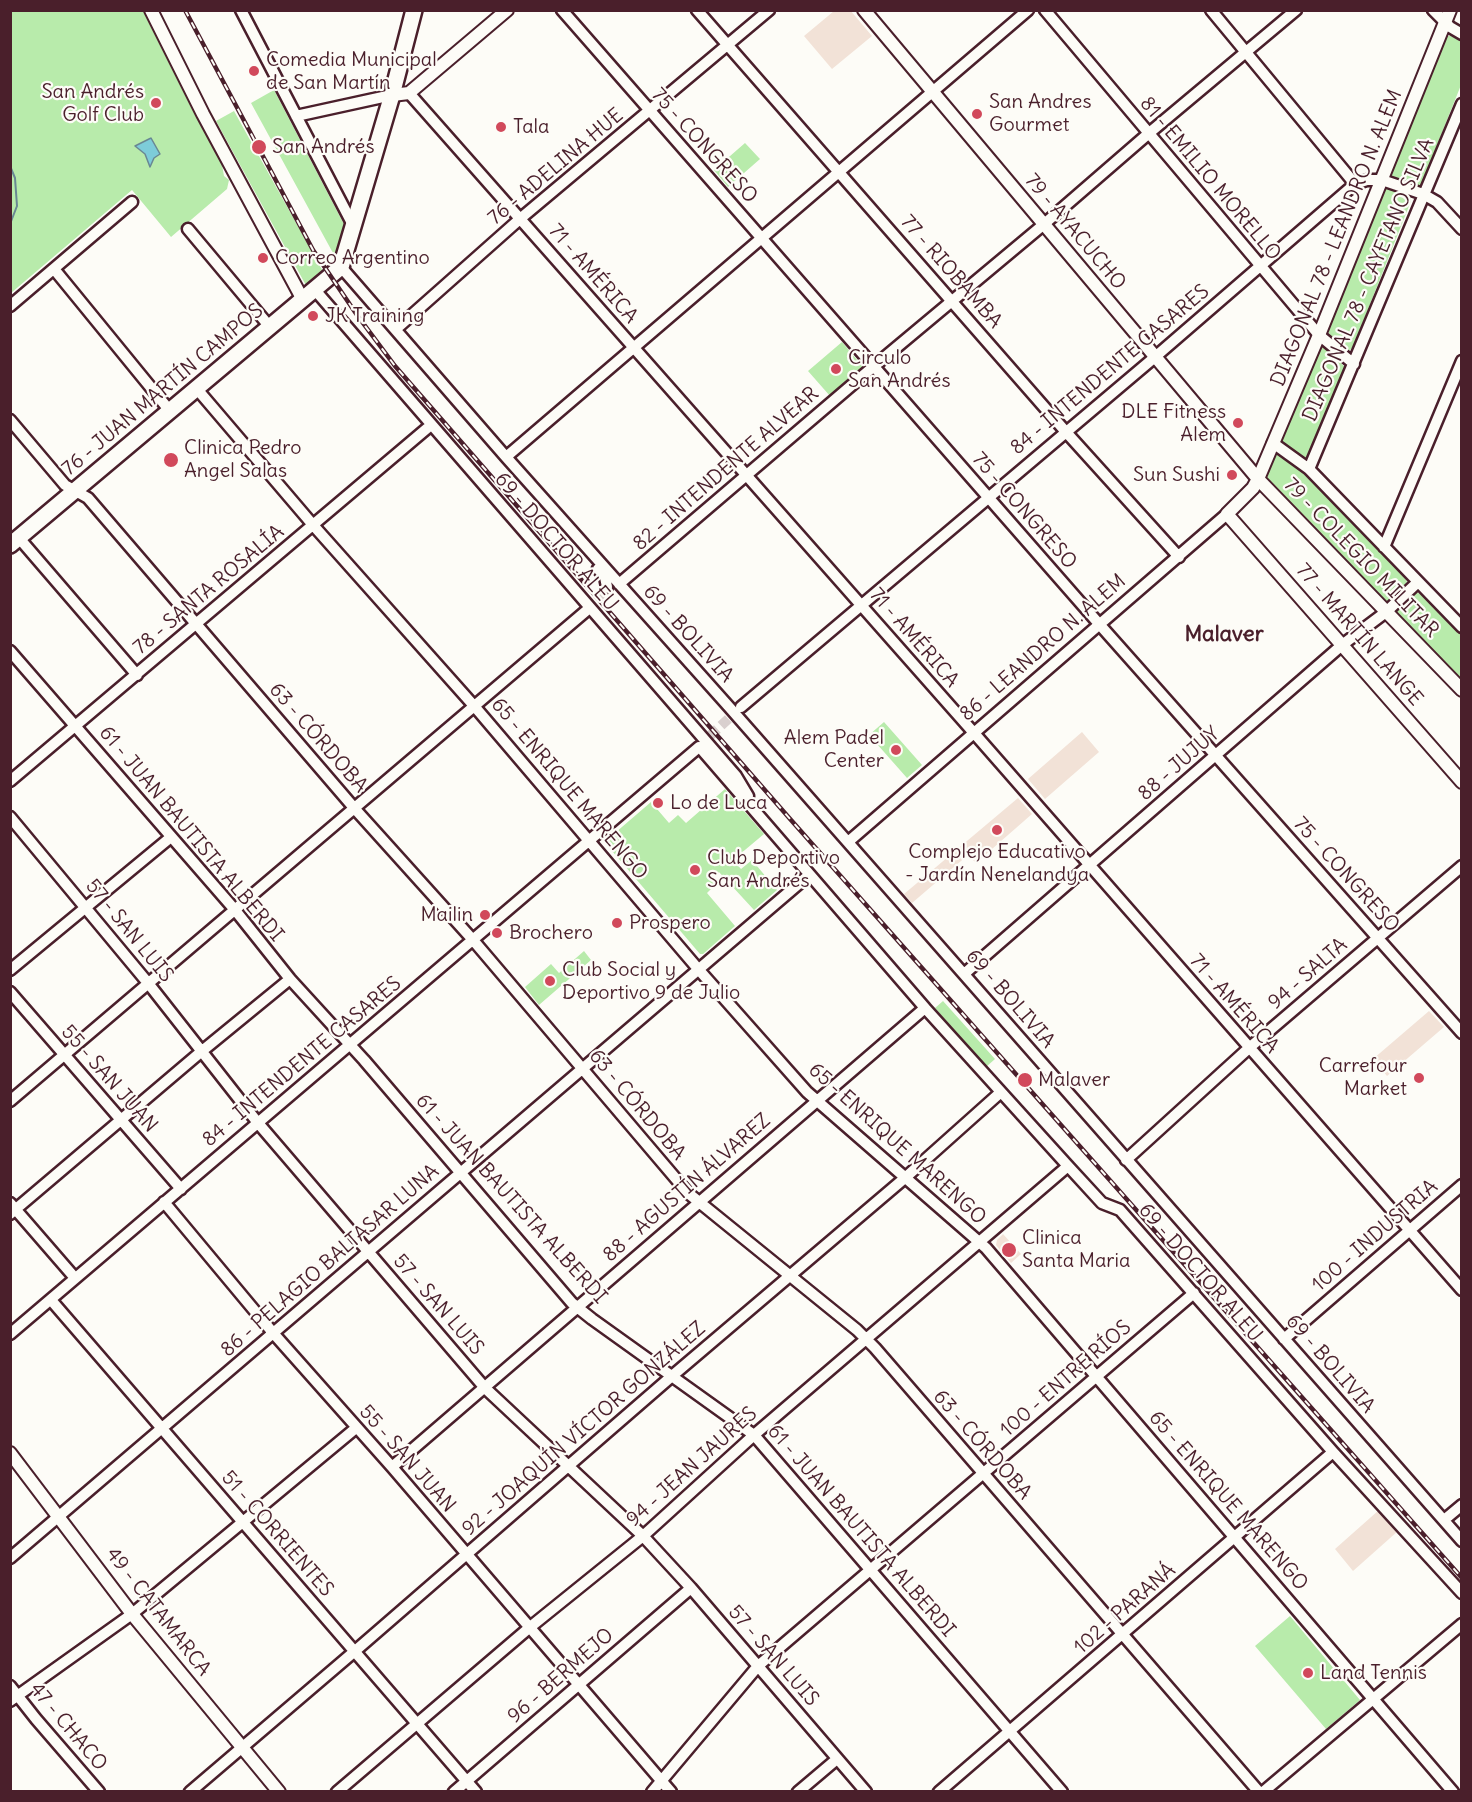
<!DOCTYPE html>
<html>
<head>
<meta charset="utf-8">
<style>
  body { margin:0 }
  #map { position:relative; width:1472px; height:1802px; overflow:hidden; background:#fdfcf7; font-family:Delius,sans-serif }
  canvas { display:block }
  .frame { position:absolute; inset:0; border:12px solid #4a1f2b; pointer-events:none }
</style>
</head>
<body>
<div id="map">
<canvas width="1472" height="1802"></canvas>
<div class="frame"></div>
</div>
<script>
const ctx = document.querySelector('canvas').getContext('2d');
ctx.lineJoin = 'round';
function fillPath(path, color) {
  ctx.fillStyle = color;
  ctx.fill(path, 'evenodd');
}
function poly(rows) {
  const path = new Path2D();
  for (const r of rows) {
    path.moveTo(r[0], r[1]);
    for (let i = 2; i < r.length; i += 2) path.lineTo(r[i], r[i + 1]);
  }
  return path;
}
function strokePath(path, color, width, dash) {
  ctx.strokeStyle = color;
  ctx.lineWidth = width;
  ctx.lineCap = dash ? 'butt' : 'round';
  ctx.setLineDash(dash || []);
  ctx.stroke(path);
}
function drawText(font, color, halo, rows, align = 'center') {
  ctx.font = font + ' Delius,sans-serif';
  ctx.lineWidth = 4.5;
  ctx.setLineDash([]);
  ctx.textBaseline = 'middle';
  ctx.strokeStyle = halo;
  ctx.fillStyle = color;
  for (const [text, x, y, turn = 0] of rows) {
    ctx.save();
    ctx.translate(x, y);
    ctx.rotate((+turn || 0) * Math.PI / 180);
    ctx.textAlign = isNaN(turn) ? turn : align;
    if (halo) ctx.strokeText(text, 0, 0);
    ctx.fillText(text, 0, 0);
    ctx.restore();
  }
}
const built = poly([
  [850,10,872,36,832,69,804,36,834,11],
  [1082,732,1099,752,1045,799,1028,779],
  [1018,798,1032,814,976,863,968,855,912,903,904,894],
  [1429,1011,1444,1027,1387,1076,1373,1059],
  [1003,1234,1021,1254,1011,1263,996,1245,997,1240],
  [1379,1510,1398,1531,1353,1571,1335,1549]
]);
const green = poly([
  [11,11,146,11,222,165,224,176,229,180,227,189,171,237,132,190,11,293],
  [1446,36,1451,36,1461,41,1461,85,1421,185,1415,188,1392,180,1389,174],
  [274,90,348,232,339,264,251,103],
  [234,111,325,275,308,289,216,121],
  [745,143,760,159,728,187,714,170],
  [1386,188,1410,197,1411,201,1353,347,1349,351,1330,336,1327,328,1383,191],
  [842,342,863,367,830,396,808,371],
  [1321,344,1346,368,1307,462,1279,443],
  [1274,451,1278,451,1310,476,1404,576,1407,582,1390,601,1384,602,1266,480,1264,475],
  [1413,591,1423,595,1461,635,1461,685,1394,612,1396,606],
  [884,722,922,765,907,778,869,735],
  [725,789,764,834,733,860,741,869,752,860,777,890,754,910,719,872,715,876,715,885,707,893,735,926,703,954,700,954,607,845,608,839,651,802,669,823,678,815,686,823],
  [584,951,591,960,539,1005,525,987,551,964,559,973],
  [943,1001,995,1059,986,1067,935,1008],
  [1290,1616,1360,1700,1326,1729,1255,1646]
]);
const water = poly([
  [151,138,160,154,154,158,150,167,145,154,135,146,151,138]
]);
const stream = poly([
  [10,166,15,178,17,206,10,224]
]);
const minorTunnel = poly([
  [586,611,604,595,607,587],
  [699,746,740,708]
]);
const minor = poly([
  [241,10,354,227],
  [562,10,1100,625,1462,1033],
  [697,10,1066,432,1179,557],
  [1045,10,1319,335,1354,364],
  [1211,10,1355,184],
  [1433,10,1450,27,1462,34],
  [409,93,974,733,1462,1290],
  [296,116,392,95],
  [188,229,270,327],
  [341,267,506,457,730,708,1462,1541],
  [54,269,170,411],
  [315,290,736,776,748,796],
  [10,306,132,202],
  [396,329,521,218,769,10],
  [197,389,313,525,475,707,699,970,807,1092,986,1248,1453,1792],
  [10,420,65,485,88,498,355,809,473,940,688,1193,857,1330,875,1348,1259,1792],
  [1273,443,1309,469,1462,627],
  [506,457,1028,10],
  [1309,469,1462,104],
  [19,538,137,675],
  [1384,547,1462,361],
  [598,569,605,577,607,587],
  [619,584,873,367,1043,225,1148,134,1296,10],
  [10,651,235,910,290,979,364,1060,572,1303,592,1319,754,1435,1062,1792],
  [741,707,1155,357,1355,184,1367,180,1382,180,1423,194,1437,202,1462,229],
  [703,751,925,1008,1068,1166,1102,1203,1120,1210,1333,1452,1462,1593],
  [10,781,431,425],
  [10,817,148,983,258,1123,485,1388,643,1536,691,1588,866,1792],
  [848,842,1227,514],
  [10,970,171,837],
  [964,974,1342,645,1386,612,1418,582],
  [10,992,181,1189],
  [10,1101,586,611],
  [1126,1160,1249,1048,1462,866],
  [164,1202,274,1334,392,1467,671,1792],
  [10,1203,75,1278],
  [10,1214,202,1051,290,979],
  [51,1300,476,1792],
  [10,1334,699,747],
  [1284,1339,1462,1185],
  [392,1467,925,1008],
  [1444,1520,1462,1505],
  [10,1558,809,875],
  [10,1686,36,1719,99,1792],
  [10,1701,132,1614,356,1428],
  [190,1792,355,1651,672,1376,906,1177,1001,1092],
  [337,1792,529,1628,643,1536,754,1435,1068,1166],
  [454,1792,691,1588],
  [652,1792,758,1666,1194,1293],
  [798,1792,837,1759],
  [939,1792,1333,1452],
  [1263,1792,1462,1624]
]);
const tertiary = poly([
  [151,10,203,114,303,300],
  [864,10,1258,479,1462,690],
  [1450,10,1319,335,1258,479,1253,488,1227,514,1462,782],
  [392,95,409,93,507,10],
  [10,1453,132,1614,279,1792]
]);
const secondary = poly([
  [10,545,341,267,392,95,414,10]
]);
const rail = poly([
  [185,10,313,250,357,315,395,366,791,820,1462,1578]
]);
const markers = [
  [254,71,6,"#d1495b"],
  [156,103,6,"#d1495b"],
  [977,114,6,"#d1495b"],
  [501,127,6,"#d1495b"],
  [259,147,8,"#d1495b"],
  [263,258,6,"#d1495b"],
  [313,316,6,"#d1495b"],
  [836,369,6,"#d1495b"],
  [1238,423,6,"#d1495b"],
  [171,460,8,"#d1495b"],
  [1232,475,6,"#d1495b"],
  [896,750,6,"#d1495b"],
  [658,803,6,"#d1495b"],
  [997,830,6,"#d1495b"],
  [695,870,6,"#d1495b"],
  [485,915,6,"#d1495b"],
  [617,923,6,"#d1495b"],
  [497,933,6,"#d1495b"],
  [550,981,6,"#d1495b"],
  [1419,1078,6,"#d1495b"],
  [1025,1080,8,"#d1495b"],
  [1009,1250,8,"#d1495b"],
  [1308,1673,6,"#d1495b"]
];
const poiNames = [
  ["Comedia Municipal",266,60],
  ["de San Martín",266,83],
  ["San Andrés",144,92,"right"],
  ["Golf Club",144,115,"right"],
  ["San Andres",989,102],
  ["Gourmet",989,125],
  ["Tala",513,127],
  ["San Andrés",272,147],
  ["Correo Argentino",275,258],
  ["JK Training",325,316],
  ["Circulo",848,358],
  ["San Andrés",848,381],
  ["DLE Fitness",1226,412,"right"],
  ["Alem",1226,435,"right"],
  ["Clinica Pedro",184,448],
  ["Angel Salas",184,471],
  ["Sun Sushi",1220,475,"right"],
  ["Alem Padel",884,738,"right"],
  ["Center",884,761,"right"],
  ["Lo de Luca",670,803],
  ["Complejo Educativo",997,852,"center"],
  ["- Jardín Nenelandya",997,875,"center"],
  ["Club Deportivo",707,858],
  ["San Andrés",707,881],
  ["Mailin",473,915,"right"],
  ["Prospero",629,923],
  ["Brochero",509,933],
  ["Club Social y",562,970],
  ["Deportivo 9 de Julio",562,993],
  ["Carrefour",1407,1066,"right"],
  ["Market",1407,1089,"right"],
  ["Malaver",1038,1080],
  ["Clinica",1022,1238],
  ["Santa Maria",1022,1261],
  ["Land Tennis",1320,1673]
];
const streetNames = [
  ["75 - CONGRESO",704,146,48],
  ["76 - ADELINA HUE",556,167,-40],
  ["81 - EMILIO MORELLO",1210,179,50],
  ["79 - AYACUCHO",1075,232,50],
  ["DIAGONAL 78 - LEANDRO N. ALEM",1337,238,-68],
  ["77 - RIOBAMBA",951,272,49],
  ["71 - AMÉRICA",593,274,49],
  ["DIAGONAL 78 - CAYETANO SILVA",1369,280,-67],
  ["84 - INTENDENTE CASARES",1110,370,-40],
  ["76 - JUAN MARTÍN CAMPOS",163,390,-40],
  ["82 - INTENDENTE ALVEAR",726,469,-41],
  ["75 - CONGRESO",1024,511,49],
  ["69 - DOCTOR ALEU",556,542,49],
  ["79 - COLEGIO MILITAR",1361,558,46],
  ["78 - SANTA ROSALÍA",209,590,-40],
  ["69 - BOLIVIA",688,634,48],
  ["77 - MARTÍN LANGE",1359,635,49],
  ["71 - AMÉRICA",914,638,49],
  ["86 - LEANDRO N. ALEM",1043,648,-41],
  ["63 - CÓRDOBA",318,738,49],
  ["88 - JUJUY",1179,764,-41],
  ["65 - ENRIQUE MARENGO",569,789,50],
  ["61 - JUAN BAUTISTA ALBERDI",191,834,50],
  ["75 - CONGRESO",1346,875,48],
  ["57 - SAN LUIS",129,931,51],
  ["94 - SALTA",1308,974,-41],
  ["69 - BOLIVIA",1010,999,49],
  ["71 - AMÉRICA",1234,1004,49],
  ["84 - INTENDENTE CASARES",302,1062,-40],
  ["55 - SAN JUAN",109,1079,49],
  ["63 - CÓRDOBA",637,1105,50],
  ["65 - ENRIQUE MARENGO",897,1144,42],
  ["88 - AGUSTÍN ÁLVAREZ",687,1188,-41],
  ["61 - JUAN BAUTISTA ALBERDI",511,1199,48],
  ["100 - INDUSTRIA",1375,1236,-41],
  ["86 - PELAGIO BALTASAR LUNA",330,1261,-41],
  ["69 - DOCTOR ALEU",1200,1273,49],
  ["57 - SAN LUIS",438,1305,49],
  ["69 - BOLIVIA",1330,1364,49],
  ["100 - ENTRE RÍOS",1066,1379,-41],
  ["92 - JOAQUÍN VÍCTOR GONZÁLEZ",584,1429,-41],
  ["63 - CÓRDOBA",982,1445,49],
  ["55 - SAN JUAN",407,1459,49],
  ["94 - JEAN JAURES",692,1467,-42],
  ["65 - ENRIQUE MARENGO",1228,1501,49],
  ["61 - JUAN BAUTISTA ALBERDI",861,1531,49],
  ["51 - CORRIENTES",277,1534,49],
  ["102 - PARANÁ",1125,1609,-41],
  ["49 - CATAMARCA",158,1612,52],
  ["57 - SAN LUIS",773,1656,49],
  ["96 - BERMEJO",561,1676,-41],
  ["47 - CHACO",68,1727,50]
];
const quarterNames = [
  ["Malaver",1224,635]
];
fillPath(built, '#f2e2d7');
fillPath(green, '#b8ebab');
fillPath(water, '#7dccd9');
strokePath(water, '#698793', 1.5);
strokePath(stream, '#698793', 2);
strokePath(minorTunnel, '#d9d0ce', 10, [10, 5]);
strokePath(minor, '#4a1f2b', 15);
strokePath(tertiary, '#4a1f2b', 16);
strokePath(secondary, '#4a1f2b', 20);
strokePath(minor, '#fdfcf7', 10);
strokePath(tertiary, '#fdfcf7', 12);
strokePath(secondary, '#fdfcf7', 15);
strokePath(rail, '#4a1f2b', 4.5);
strokePath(rail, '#fdfcf7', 2, [7]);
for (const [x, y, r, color] of markers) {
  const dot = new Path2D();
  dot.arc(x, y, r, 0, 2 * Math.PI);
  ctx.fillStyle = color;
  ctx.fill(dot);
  strokePath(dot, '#fdfcf7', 2);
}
drawText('20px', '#4a1f2b', '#fdfcf7', poiNames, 'left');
drawText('20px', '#4a1f2b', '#fdfcf7', streetNames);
drawText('bold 22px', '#4a1f2b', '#fdfcf7', quarterNames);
</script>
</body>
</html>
